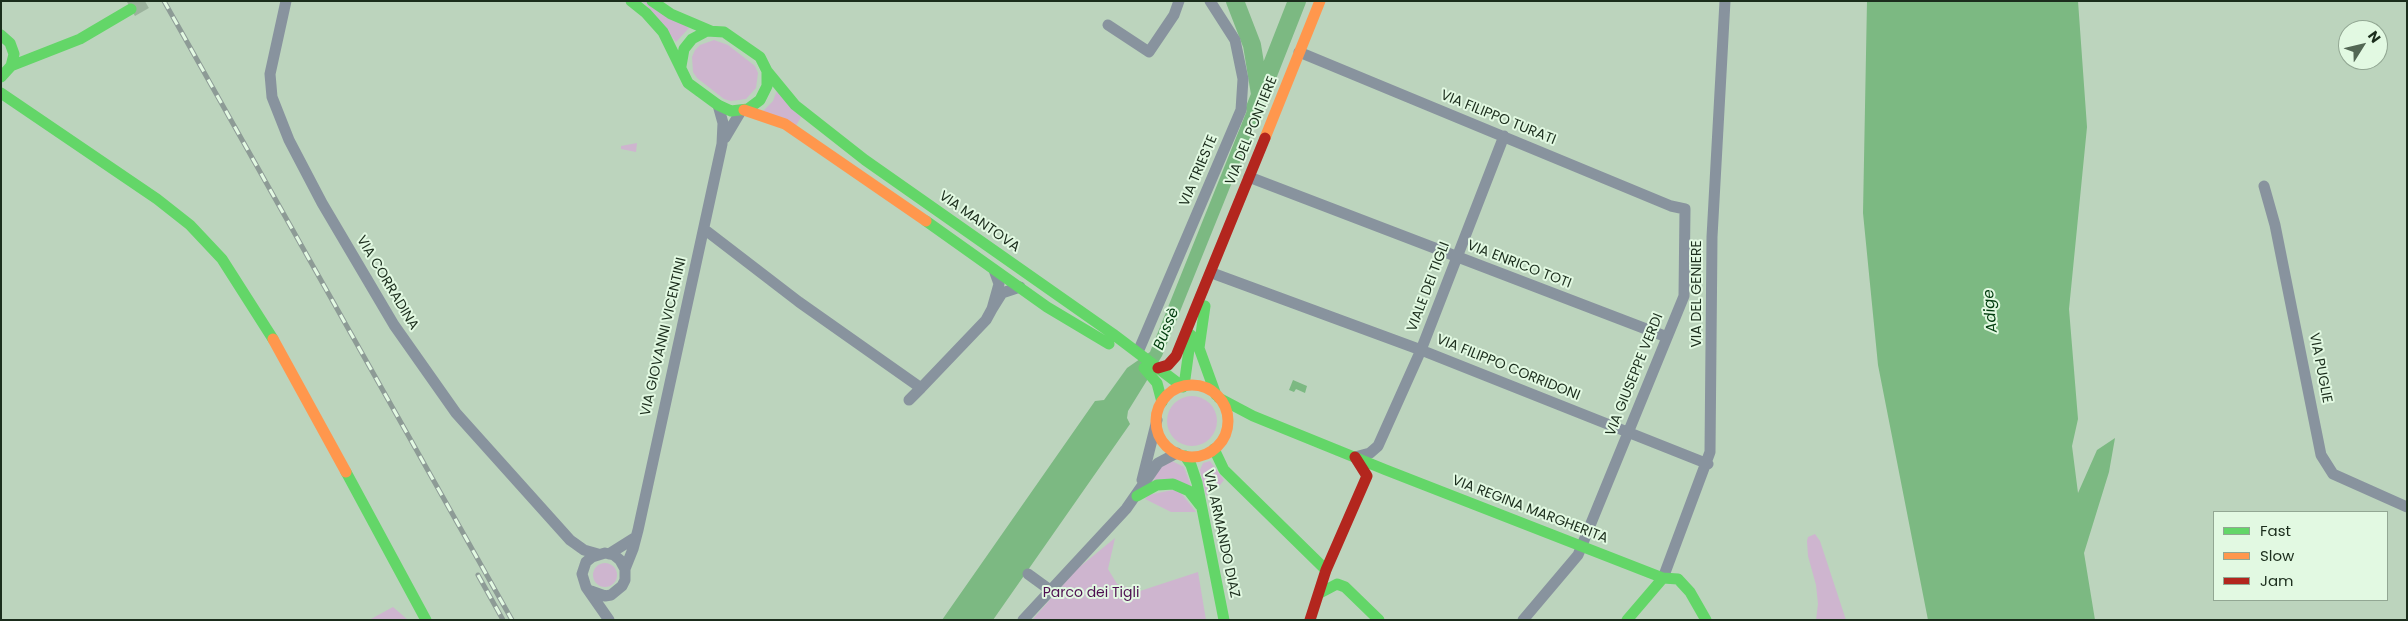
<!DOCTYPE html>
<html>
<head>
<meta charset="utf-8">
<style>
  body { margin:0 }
  #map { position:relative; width:2408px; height:621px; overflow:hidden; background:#bcd4bd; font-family:Poppins,sans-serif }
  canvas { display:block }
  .frame { position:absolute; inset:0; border:2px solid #1b2d1c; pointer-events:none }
  .legend { position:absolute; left:2213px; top:511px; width:175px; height:90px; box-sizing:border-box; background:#e2f9e2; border:1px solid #92a793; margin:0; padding:6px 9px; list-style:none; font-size:15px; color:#1b2d1c }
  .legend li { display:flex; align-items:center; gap:10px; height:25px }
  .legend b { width:25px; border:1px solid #92a793 }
  .north { position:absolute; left:2338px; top:20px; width:50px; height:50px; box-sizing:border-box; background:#e2f9e2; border:1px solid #92a793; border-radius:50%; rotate:54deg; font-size:14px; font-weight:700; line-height:20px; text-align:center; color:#1b2d1c }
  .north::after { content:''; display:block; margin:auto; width:18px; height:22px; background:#536754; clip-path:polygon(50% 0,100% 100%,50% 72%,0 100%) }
</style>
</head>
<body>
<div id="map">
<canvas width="2408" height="621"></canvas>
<div class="frame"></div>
<ul class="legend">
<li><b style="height:6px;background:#63d668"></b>Fast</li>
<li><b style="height:6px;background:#ff974d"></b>Slow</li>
<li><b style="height:6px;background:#b3261e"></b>Jam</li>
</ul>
<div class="north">N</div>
</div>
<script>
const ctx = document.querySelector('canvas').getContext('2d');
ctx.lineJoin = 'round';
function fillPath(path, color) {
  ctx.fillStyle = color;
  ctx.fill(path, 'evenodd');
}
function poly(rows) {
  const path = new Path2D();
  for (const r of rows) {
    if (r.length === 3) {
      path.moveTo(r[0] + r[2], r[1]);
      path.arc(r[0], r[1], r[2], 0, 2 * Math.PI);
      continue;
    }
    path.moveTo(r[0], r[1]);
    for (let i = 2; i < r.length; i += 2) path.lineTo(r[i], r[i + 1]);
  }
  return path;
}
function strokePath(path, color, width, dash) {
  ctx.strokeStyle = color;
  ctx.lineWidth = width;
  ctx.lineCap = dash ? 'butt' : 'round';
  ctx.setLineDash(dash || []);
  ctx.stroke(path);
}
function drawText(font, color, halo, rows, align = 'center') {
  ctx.font = font + ' Poppins,sans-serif';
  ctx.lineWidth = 4;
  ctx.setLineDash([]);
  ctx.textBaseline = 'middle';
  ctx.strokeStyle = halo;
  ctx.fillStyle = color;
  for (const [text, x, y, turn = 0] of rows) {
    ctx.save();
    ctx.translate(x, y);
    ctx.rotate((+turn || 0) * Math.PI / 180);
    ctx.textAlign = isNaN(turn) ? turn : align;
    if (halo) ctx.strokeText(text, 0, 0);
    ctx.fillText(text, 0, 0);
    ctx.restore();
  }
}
const green = poly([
  [643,1,689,28,676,42],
  [714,40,728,45,755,66,758,73,756,88,746,99,731,101,724,99,697,78,693,72,692,57,695,50,700,45],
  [777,90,801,117,796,126,762,112,773,101],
  [637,143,636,152,621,149,621,146],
  [1192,421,25],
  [1172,461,1184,467,1191,486,1153,482,1158,469],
  [1210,461,1224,480,1216,490,1207,489,1208,495,1206,495,1200,470,1203,463],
  [1178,489,1196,512,1171,512,1145,499,1148,495],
  [1815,534,1820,541,1846,620,1816,620,1818,604,1816,585,1808,556,1807,541,1808,537],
  [1115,538,1108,569,1117,584,1140,591,1198,572,1206,620,1032,620,1077,569],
  [605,575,12],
  [393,607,408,620,369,620]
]);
const water = poly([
  [1867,1,2078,1,2087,127,2069,309,2078,419,2072,446,2078,493,2097,450,2115,438,2109,472,2084,553,2095,620,1928,620,1878,365,1863,213],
  [1258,83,1270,88,1162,356,1128,411,1127,418,1130,424,993,620,942,620,1095,401,1104,400,1127,368,1150,352],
  [1293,380,1307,386,1305,393,1296,389,1294,392,1289,390]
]);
const river = poly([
  [1235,1,1252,45,1260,94],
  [1255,108,1297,1]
]);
const secondaryTunnel = poly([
  [131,9,145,1]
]);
const street = poly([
  [286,1,270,74,272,97,289,140,322,203,394,325,456,413,570,540,584,550,598,554],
  [1108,25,1149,52,1174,15,1179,1],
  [1299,52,1671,206,1685,209,1684,296,1578,555,1523,620],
  [725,138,741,111],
  [1249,177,1667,337],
  [2264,186,2275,225,2321,455,2333,474,2407,507],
  [704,229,799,302,921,388,986,320,992,309],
  [994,270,999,284,992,309,1002,293,1020,287],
  [1212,273,1421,350,1708,464],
  [1138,352,1241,110,1243,79,1235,40,1210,1],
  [909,400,921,388],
  [1355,457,1370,453,1378,446,1421,350,1504,136],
  [1142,480,1157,420],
  [609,554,636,537],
  [625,569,633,549,638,530,722,144,723,123,718,105],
  [1028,574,1050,590],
  [1663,578,1710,452,1712,237,1725,1],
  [591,591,605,596,611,595,622,586,625,580,625,569,620,560,614,555,605,553,592,557,586,562,582,574,586,587,609,620],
  [1023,620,1126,509,1158,463,1177,453]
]);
const fast = poly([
  [631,1,646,13,663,32,688,83,718,105,731,111,748,109,760,100,767,86,767,71,760,57,724,32,707,31,692,39,684,49,681,66],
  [652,1,671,14,711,31],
  [1,35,10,43,14,54,11,66,1,77],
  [11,66,80,39,131,9],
  [767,71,795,105,865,160,1113,334,1183,387],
  [1,93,157,199,190,225,222,259,273,339],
  [926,221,1047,307,1109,344],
  [1205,306,1199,348,1216,395],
  [1144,368,1157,383,1162,402],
  [1184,386,1191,335],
  [1219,398,1253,416,1386,470,1663,578,1678,579,1690,592,1706,620],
  [1214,449,1224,470,1326,570],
  [1185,456,1191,465,1197,483,1224,620],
  [346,472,426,620],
  [1137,496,1157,485,1173,484,1189,491,1200,505],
  [1320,593,1337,584,1345,587,1379,620],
  [1627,620,1663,578]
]);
const slow = poly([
  [744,110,785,124,926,221],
  [1265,138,1320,1],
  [273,339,346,472],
  [1192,421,36]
]);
const jam = poly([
  [1158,368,1168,365,1176,356,1265,138],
  [1310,620,1326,570,1367,476,1355,457]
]);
const rail = poly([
  [164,1,512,620],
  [478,575,503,620]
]);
const streetNames = [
  ["VIA FILIPPO TURATI",1498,118,22],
  ["VIA DEL PONTIERE",1252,131,-68],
  ["VIA TRIESTE",1199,171,-67],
  ["VIA MANTOVA",979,222,35],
  ["VIA ENRICO TOTI",1519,265,21],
  ["VIA CORRADINA",387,283,59],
  ["VIALE DEI TIGLI",1429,287,-69],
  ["VIA DEL GENIERE",1697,294,-90],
  ["VIA GIOVANNI VICENTINI",664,337,-77],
  ["VIA FILIPPO CORRIDONI",1508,368,22],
  ["VIA PUGLIE",2320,368,79],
  ["VIA GIUSEPPE VERDI",1635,375,-68],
  ["VIA REGINA MARGHERITA",1530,510,21],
  ["VIA ARMANDO DIAZ",1221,534,78]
];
const parkNames = [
  ["Parco dei Tigli",1091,593]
];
const waterNames = [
  ["Adige",1991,311,-95],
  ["Bussè",1167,329,-68]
];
fillPath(green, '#ceb5cf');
fillPath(water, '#7cb982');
strokePath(river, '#7cb982', 18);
strokePath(secondaryTunnel, '#9cb39d', 16, [16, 8]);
strokePath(street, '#88939e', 11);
strokePath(fast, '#63d668', 11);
strokePath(slow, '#ff974d', 11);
strokePath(jam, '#b3261e', 11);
strokePath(rail, '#8d9b96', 5);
strokePath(rail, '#e2f9e2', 3, [9]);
drawText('14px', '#1b2d1c', '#e2f9e2', streetNames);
drawText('14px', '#4e0f51', '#e2f9e2', parkNames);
drawText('italic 15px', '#013c0e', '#e2f9e2', waterNames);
</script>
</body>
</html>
